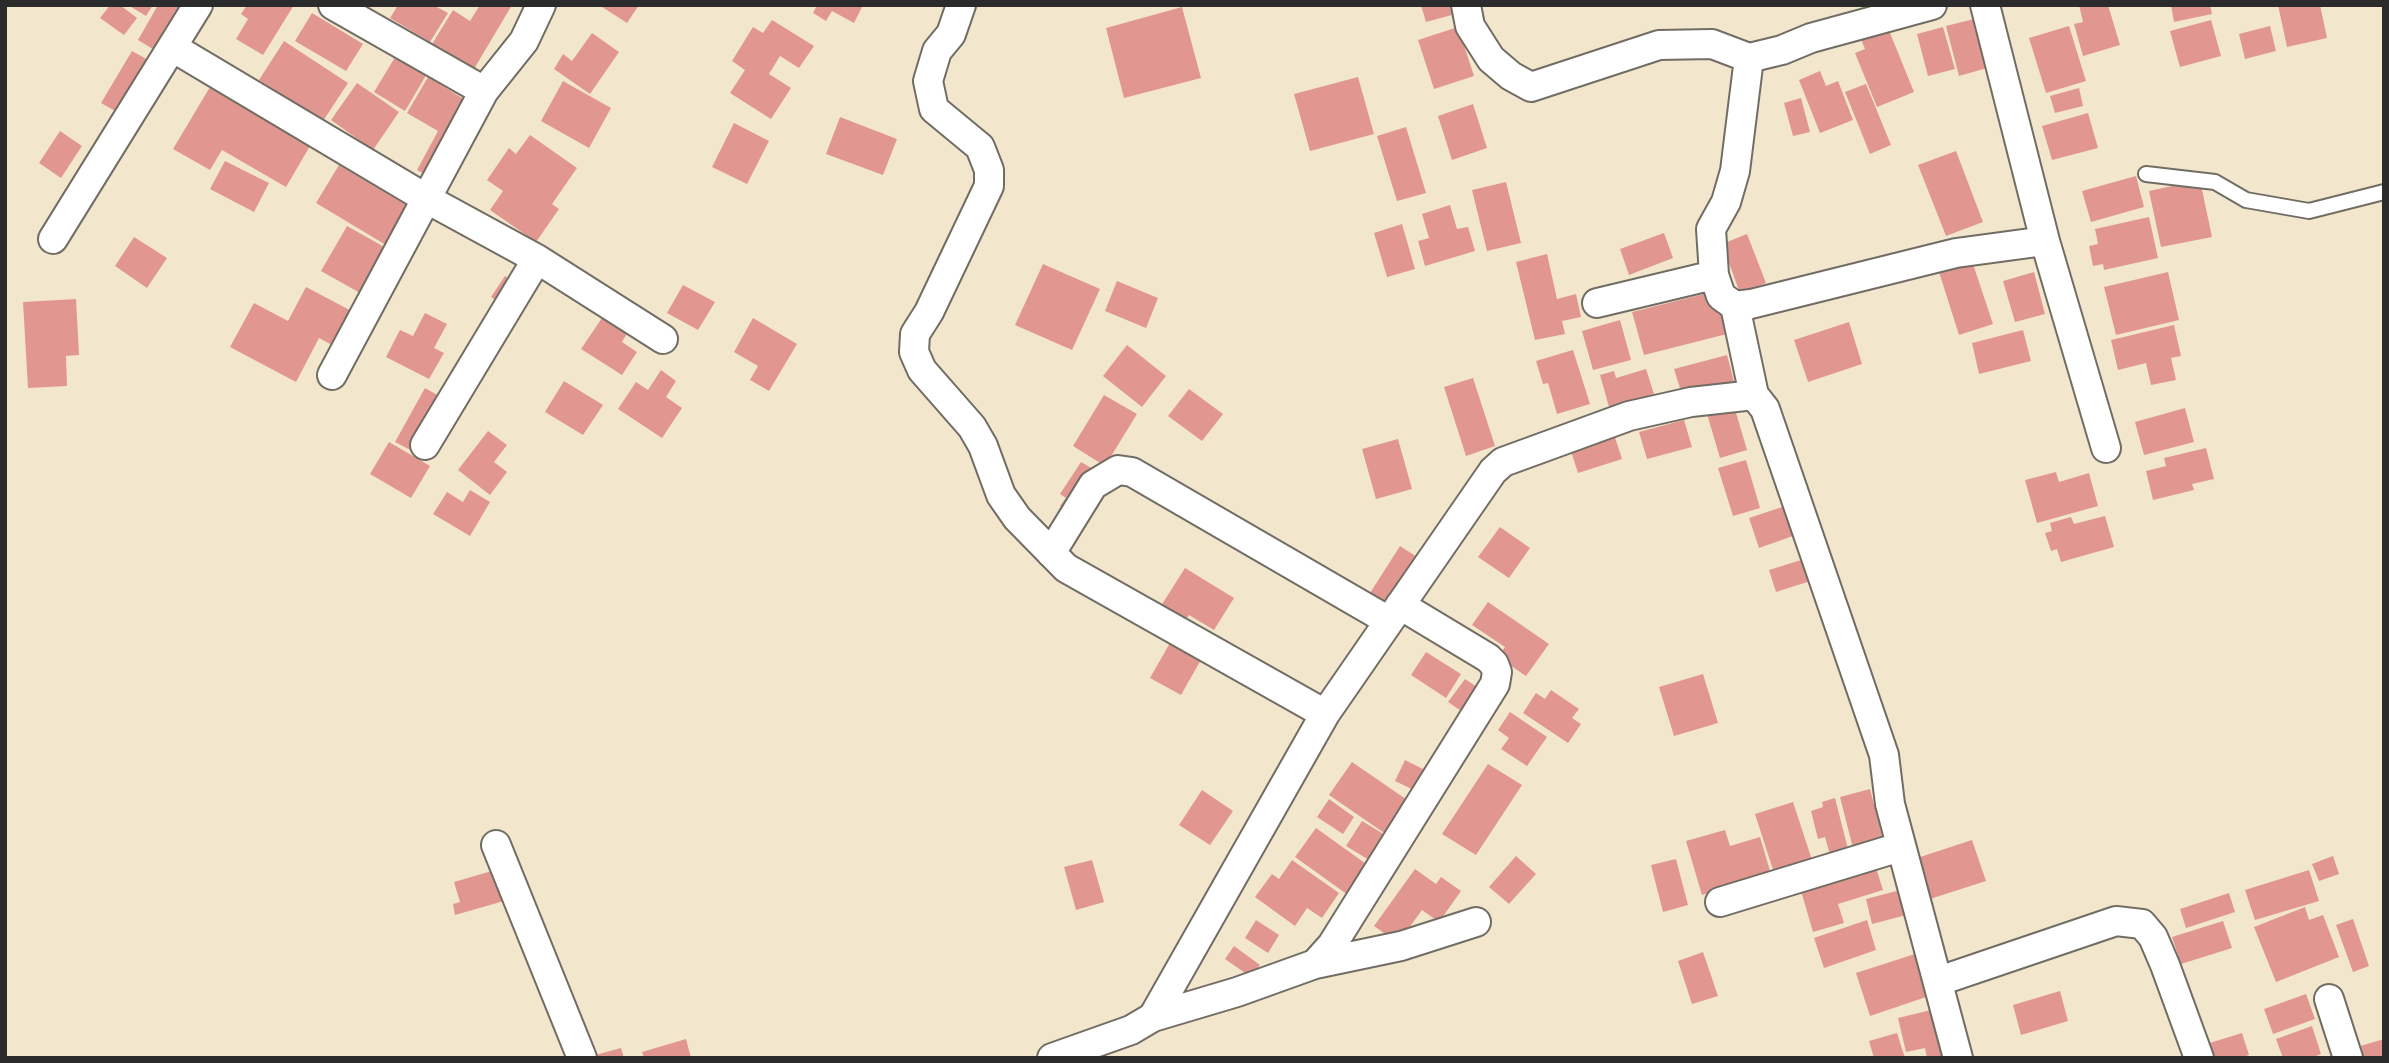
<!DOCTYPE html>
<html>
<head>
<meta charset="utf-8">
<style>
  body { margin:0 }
  #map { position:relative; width:2389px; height:1063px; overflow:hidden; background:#f2e7cd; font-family:Dekko,sans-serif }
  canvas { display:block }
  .frame { position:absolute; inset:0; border:7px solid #2b2b2b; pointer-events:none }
</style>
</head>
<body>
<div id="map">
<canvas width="2389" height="1063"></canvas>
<div class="frame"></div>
</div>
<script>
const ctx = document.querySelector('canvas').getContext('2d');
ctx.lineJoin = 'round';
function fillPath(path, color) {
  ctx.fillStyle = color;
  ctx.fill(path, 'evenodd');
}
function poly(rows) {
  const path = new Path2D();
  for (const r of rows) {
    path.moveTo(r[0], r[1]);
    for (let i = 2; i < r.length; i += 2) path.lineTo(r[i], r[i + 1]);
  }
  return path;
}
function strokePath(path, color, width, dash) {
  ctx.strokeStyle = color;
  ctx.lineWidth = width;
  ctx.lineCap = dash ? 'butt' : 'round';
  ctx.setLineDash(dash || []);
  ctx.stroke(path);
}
const building = poly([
  [110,5,120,5,137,18,124,35,100,18],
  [128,5,153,5,146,16],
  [158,5,180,5,189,10,163,55,138,40],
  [247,5,294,5,263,55,236,39,248,19,241,14],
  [398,5,433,5,448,13,430,42,390,18],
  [480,5,512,5,471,74,429,49,453,10,470,21],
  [599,5,639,5,627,23],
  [817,5,863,5,854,23,832,11,826,21,813,13],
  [1421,5,1461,5,1463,12,1426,22],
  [2079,5,2108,5,2120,45,2083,56,2074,24,2083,22],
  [2171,5,2210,5,2212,14,2174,22],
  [2278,5,2320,5,2327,38,2287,47],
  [1182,7,1201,78,1124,98,1106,28],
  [312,13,363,44,346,71,295,41],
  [1974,19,1987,68,1959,76,1946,26],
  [772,20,814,46,799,68,780,56,769,74,791,88,771,119,730,93,745,70,732,61,753,27,763,33],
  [2211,20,2221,56,2180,67,2170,31],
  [2069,26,2086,81,2046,93,2029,38],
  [2270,26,2276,51,2245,59,2239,34],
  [1458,27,1474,76,1434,89,1418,40],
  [1943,27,1955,69,1928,76,1917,34],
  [1888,28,1914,92,1877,107,1855,53,1865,49,1861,39],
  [592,33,619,52,590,94,554,69,563,54,572,61],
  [284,41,348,83,323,121,259,80],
  [132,51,157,65,126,117,101,103],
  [397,54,428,72,405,111,374,92],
  [1820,71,1826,86,1838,81,1853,120,1820,133,1799,80],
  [428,77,475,106,435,180,417,170,438,131,407,113],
  [1358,77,1374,134,1310,151,1294,94],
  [563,81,611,108,589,148,541,121],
  [357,83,399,112,373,150,331,120],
  [1866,84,1891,145,1870,154,1845,92],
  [210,87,310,146,286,187,222,150,210,170,173,149],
  [2079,88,2083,106,2055,113,2050,96],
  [1801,98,1810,132,1793,136,1784,103],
  [1473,104,1487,148,1452,160,1438,116],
  [2088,113,2098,148,2052,160,2042,126],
  [840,117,897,139,883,175,826,154],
  [734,123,769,141,747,184,712,167],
  [1406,127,1426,193,1397,201,1377,136],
  [60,131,82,146,61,178,39,163],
  [530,135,577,168,552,204,559,209,536,242,490,210,503,191,487,180,509,148,516,154],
  [1956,151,1983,222,1946,236,1918,165],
  [225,161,269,183,254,212,210,189],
  [339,165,419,213,396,251,316,203],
  [2136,176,2144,207,2091,222,2082,191],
  [2200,180,2212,237,2161,247,2149,191],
  [1506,182,1521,243,1487,251,1472,190],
  [1450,205,1457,229,1468,227,1475,251,1425,266,1418,241,1429,238,1422,214],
  [2149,217,2158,258,2104,270,2103,264,2093,266,2089,246,2098,244,2095,229],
  [1402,224,1415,269,1387,277,1374,233],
  [347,226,395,253,369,298,321,271],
  [1664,233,1673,258,1629,275,1620,249],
  [1747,234,1766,283,1740,293,1722,244],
  [134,237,167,258,147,288,115,266],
  [1547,254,1557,299,1576,294,1581,317,1562,321,1565,334,1535,340,1516,262],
  [1972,261,1993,324,1959,335,1939,272],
  [1043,264,1100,289,1072,350,1015,325],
  [2034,272,2045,314,2015,322,2003,281],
  [2168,272,2179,320,2116,335,2104,287],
  [505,276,519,286,505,306,491,297],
  [1117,281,1158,298,1146,328,1105,311],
  [683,285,715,302,698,330,667,313],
  [306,287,361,316,343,351,319,338,296,382,230,347,254,303,288,321],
  [1716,291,1727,334,1644,355,1632,312],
  [76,299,79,355,66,356,67,386,28,388,23,302],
  [606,312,631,327,622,342,637,352,622,375,581,349],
  [425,313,447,324,434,348,444,353,429,379,386,357,400,330,413,336],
  [753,318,797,344,769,391,750,380,758,366,734,352],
  [1620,320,1631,360,1593,370,1582,331],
  [1849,322,1862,364,1808,382,1794,340],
  [2174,325,2181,356,2171,358,2176,380,2151,385,2146,363,2118,370,2111,340],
  [2023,330,2031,361,1979,374,1972,343],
  [1127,345,1166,376,1142,407,1103,376],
  [1573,350,1590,404,1557,414,1548,383,1543,384,1536,361],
  [1727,355,1734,381,1682,395,1674,369],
  [1646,369,1654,394,1609,407,1600,375,1614,371,1616,378],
  [661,370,676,381,666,397,682,408,662,438,618,409,636,382,648,390],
  [1473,378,1495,446,1466,456,1444,387],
  [564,381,603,405,583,435,545,412],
  [425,388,448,401,418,454,395,442],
  [1189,389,1223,414,1202,441,1168,416],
  [1104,395,1137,414,1105,466,1073,446],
  [1734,406,1747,450,1720,458,1707,414],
  [2185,408,2194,442,2144,455,2135,422],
  [1684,420,1692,447,1647,459,1639,432],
  [1612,428,1622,459,1578,473,1568,442],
  [488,431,507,445,494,462,507,472,490,495,458,470],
  [1398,439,1412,489,1376,499,1362,449],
  [389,442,430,466,411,498,370,474],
  [2206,448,2214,479,2192,484,2194,490,2153,500,2146,471,2166,466,2164,458],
  [1746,460,1760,508,1733,516,1718,468],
  [1081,462,1100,473,1073,515,1060,506,1066,498,1060,494],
  [2056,472,2059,482,2089,473,2098,506,2037,523,2025,480],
  [470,490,490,502,470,536,433,514,447,492,463,502],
  [1794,503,1804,532,1759,548,1749,518],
  [2105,516,2114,547,2061,562,2057,549,2051,551,2045,533,2052,531,2050,523,2071,517,2074,524],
  [1500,527,1530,548,1509,578,1478,557],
  [1400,546,1425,562,1395,609,1370,593],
  [1814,556,1820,578,1776,592,1769,570],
  [1185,568,1234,598,1214,630,1189,615,1183,624,1159,609],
  [1488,602,1549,644,1526,676,1498,657,1505,647,1472,625],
  [1175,634,1206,651,1181,695,1150,678],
  [1426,652,1461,674,1446,698,1411,675],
  [1703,674,1718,723,1674,736,1659,687],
  [1465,679,1486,693,1470,717,1448,702],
  [1551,690,1579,709,1572,718,1581,724,1568,743,1523,713,1536,693,1545,699],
  [1510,712,1547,737,1527,766,1501,749,1509,738,1498,730],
  [1405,760,1431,773,1420,793,1395,781],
  [1352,762,1416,806,1393,839,1329,795],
  [1488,764,1522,785,1476,855,1442,834],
  [1870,789,1885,848,1855,856,1840,797],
  [1202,790,1233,811,1210,845,1179,825],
  [1835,798,1850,857,1832,862,1825,837,1818,839,1811,811,1823,807,1822,802],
  [1329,799,1354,817,1343,834,1317,817],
  [1793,802,1814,866,1776,879,1755,814],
  [1362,821,1395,841,1379,866,1346,846],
  [1316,828,1376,871,1355,900,1295,857],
  [1725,830,1730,846,1760,837,1773,881,1741,884,1702,895,1686,841],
  [1972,840,1986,881,1930,899,1917,858],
  [1516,856,1536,874,1509,904,1489,887],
  [2333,856,2339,874,2319,881,2312,864],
  [1676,859,1688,905,1663,912,1651,865],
  [1092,860,1104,902,1076,910,1064,867],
  [1292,860,1339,893,1322,918,1307,908,1295,926,1255,897,1272,874,1279,879],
  [502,868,511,899,455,915,453,904,460,902,454,882],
  [1876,868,1883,890,1838,904,1844,923,1813,932,1801,891],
  [1415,869,1436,884,1441,877,1461,891,1439,922,1422,910,1398,943,1374,926],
  [2309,870,2319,901,2255,920,2245,890],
  [1908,888,1914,913,1872,924,1866,899],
  [2229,893,2235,912,2186,928,2180,909],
  [2305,907,2309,920,2323,915,2339,957,2276,982,2254,927],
  [2353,919,2369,966,2353,972,2336,925],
  [1256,920,1279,935,1268,953,1245,938],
  [1867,920,1876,950,1824,968,1814,938],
  [2223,921,2232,948,2181,964,2172,937],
  [1234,946,1260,965,1251,977,1225,959],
  [1703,952,1718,996,1692,1004,1678,961],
  [1921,952,1935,994,1870,1016,1856,973],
  [2060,991,2068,1021,2021,1035,2013,1005],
  [2306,994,2315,1019,2273,1034,2264,1009],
  [1935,1009,1947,1058,1927,1058,1925,1048,1906,1052,1898,1018],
  [2312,1026,2321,1054,2311,1058,2283,1058,2276,1039],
  [1897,1033,1905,1058,1874,1058,1869,1041],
  [2242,1033,2249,1055,2240,1058,2204,1058,2200,1046],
  [686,1039,691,1058,644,1058,642,1052],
  [2384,1039,2384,1058,2353,1058,2350,1049],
  [621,1048,624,1058,588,1058,588,1057]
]);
const lane = poly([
  [2146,174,2215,182,2246,200,2309,211,2384,192]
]);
const street = poly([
  [333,5,484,91],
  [961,5,951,34,937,51,928,81,934,109,980,147,989,170,989,186,929,312,915,334,914,352,922,370,972,427,983,446,1001,495,1017,518,1066,568,1325,714,1493,471,1503,462,1629,416,1691,402,1754,395,1765,409,1884,755,1890,804,1958,1058],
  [1466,5,1470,26,1491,59,1511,76,1531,87,1659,45,1712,44,1749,58,1782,50,1811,38,1932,5],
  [1985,5,2045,241],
  [172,47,427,199,537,259,663,339],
  [1749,58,1735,171,1726,202,1711,229,1714,275,1721,296,1735,306,1751,304,1956,253,2045,241,2106,448],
  [53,239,198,5],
  [1597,303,1714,275],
  [1735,306,1754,395],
  [332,375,484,91,524,41,541,5],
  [425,445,537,259],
  [1051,553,1093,485,1118,470,1132,472,1389,621],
  [496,845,582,1058],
  [1720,902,1900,847],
  [1315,964,1332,945,1495,684,1497,672,1494,664,1488,658,1400,605],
  [1939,981,2116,921,2142,924,2153,937,2165,965,2199,1058],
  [2329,999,2348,1058],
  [1153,1017,1325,714],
  [1052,1058,1131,1030,1153,1017,1237,992,1315,964,1401,946,1476,922]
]);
fillPath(building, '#e19790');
strokePath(lane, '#716d64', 18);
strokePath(street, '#716d64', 32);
strokePath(lane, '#fff', 14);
strokePath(street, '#fff', 28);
</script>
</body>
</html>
